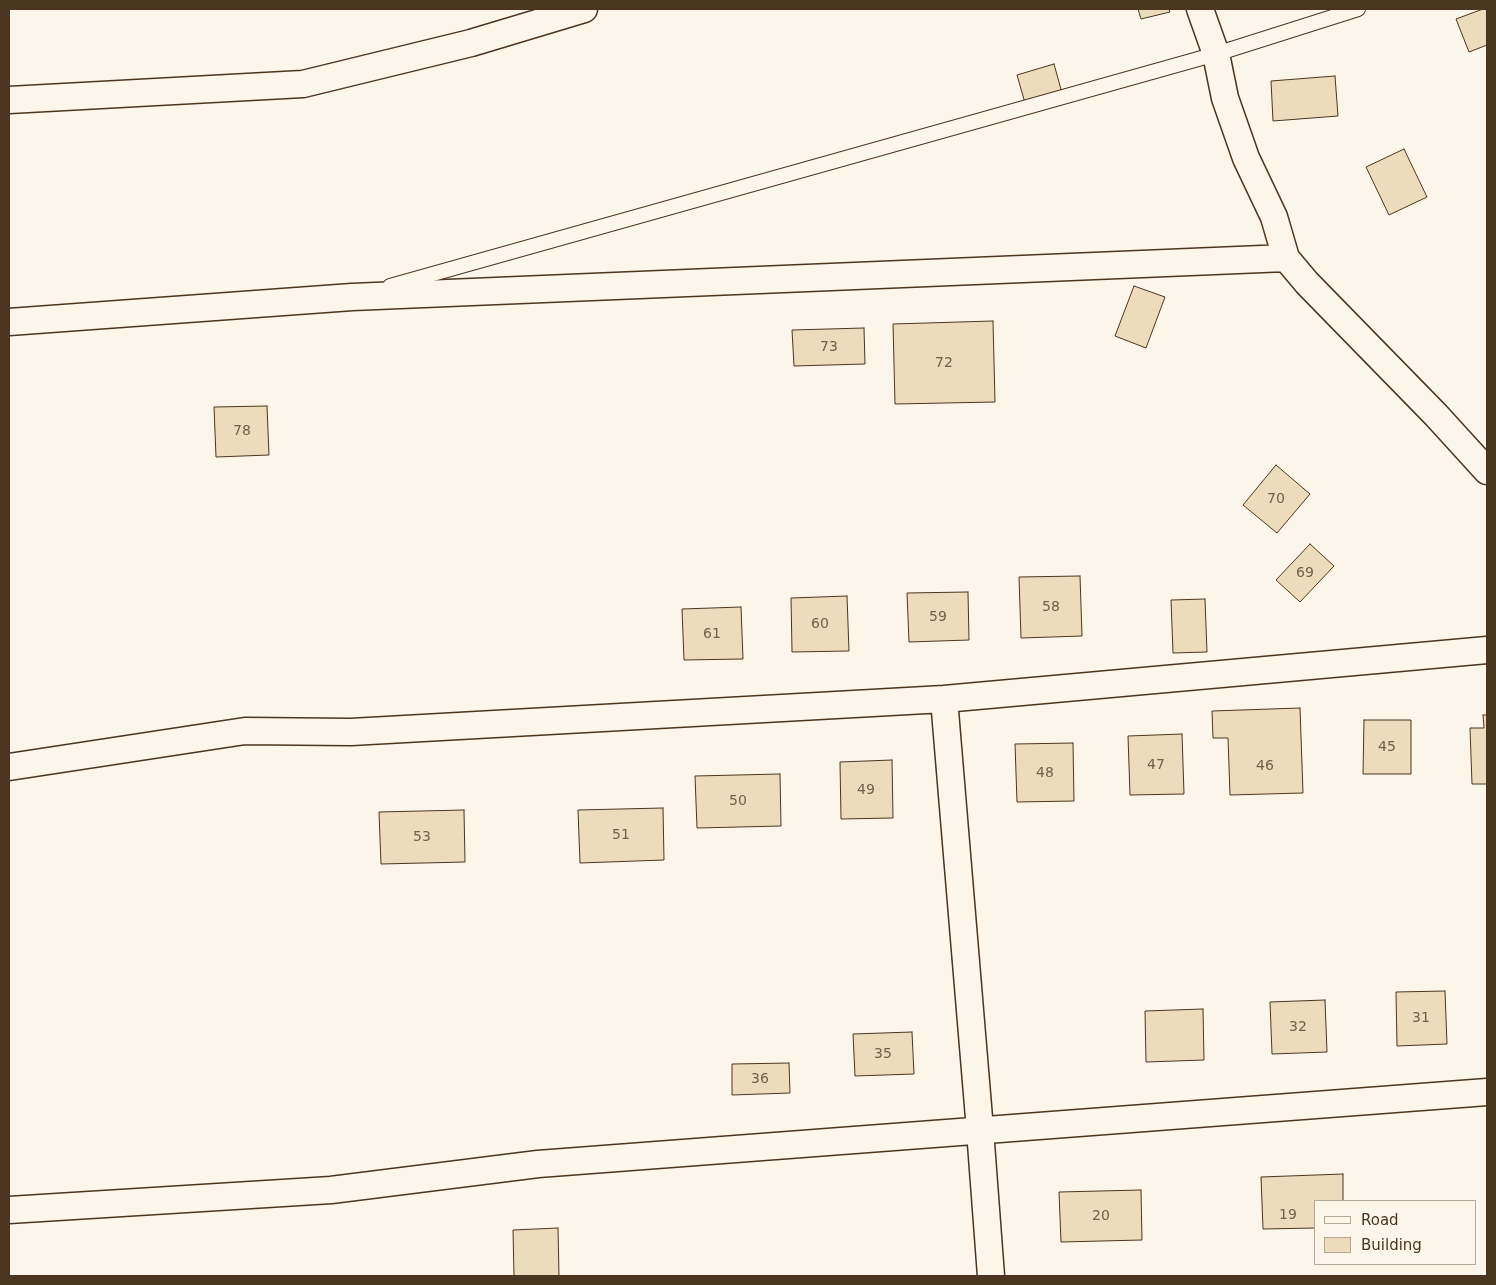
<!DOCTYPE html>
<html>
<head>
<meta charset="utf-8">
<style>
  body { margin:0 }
  #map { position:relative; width:1496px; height:1285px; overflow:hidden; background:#fbf6e9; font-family:"DejaVu Sans",sans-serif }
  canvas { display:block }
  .frame { position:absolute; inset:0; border:10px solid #4a3520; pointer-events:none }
  .legend { position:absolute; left:1314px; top:1200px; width:162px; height:65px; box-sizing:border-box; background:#fbf6e9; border:1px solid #b4a999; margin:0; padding:6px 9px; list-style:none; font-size:15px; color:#4a3520 }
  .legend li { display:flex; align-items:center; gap:10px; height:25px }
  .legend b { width:25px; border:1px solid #b4a999 }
</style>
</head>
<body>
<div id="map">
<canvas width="1496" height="1285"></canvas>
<div class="frame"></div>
<ul class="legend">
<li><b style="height:6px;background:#fbf6e9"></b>Road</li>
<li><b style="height:14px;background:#ecdcbc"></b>Building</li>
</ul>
</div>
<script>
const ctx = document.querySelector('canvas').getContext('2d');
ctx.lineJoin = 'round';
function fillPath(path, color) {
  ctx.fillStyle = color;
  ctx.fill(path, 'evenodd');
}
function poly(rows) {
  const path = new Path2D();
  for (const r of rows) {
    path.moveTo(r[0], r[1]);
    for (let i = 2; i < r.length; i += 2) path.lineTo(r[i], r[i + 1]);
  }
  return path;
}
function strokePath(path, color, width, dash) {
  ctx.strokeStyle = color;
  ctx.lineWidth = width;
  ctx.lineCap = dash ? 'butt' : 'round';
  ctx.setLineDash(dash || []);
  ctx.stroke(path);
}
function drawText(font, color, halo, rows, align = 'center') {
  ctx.font = font + ' "DejaVu Sans",sans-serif';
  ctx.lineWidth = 4;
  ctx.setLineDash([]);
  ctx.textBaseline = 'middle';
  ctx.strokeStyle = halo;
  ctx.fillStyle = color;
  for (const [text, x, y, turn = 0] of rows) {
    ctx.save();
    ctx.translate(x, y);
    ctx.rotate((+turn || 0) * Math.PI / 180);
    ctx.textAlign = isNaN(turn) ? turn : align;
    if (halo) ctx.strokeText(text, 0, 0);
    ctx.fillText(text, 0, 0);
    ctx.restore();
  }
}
const building = poly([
  [1138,9,1169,9,1170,12,1141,19,1138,9],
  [1483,9,1486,9,1487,12,1487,45,1469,52,1456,19,1483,9],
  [1054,64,1062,93,1025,103,1017,75,1054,64],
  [1335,76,1338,116,1273,121,1271,81,1335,76],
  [1404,149,1427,197,1389,215,1366,167,1404,149],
  [1134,286,1165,297,1146,348,1115,336,1134,286],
  [993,321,995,402,895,404,893,324,993,321],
  [864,328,865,364,794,366,792,330,864,328],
  [267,406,269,455,216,457,214,407,267,406],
  [1276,465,1310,494,1277,533,1243,505,1276,465],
  [1310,544,1334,566,1300,602,1276,580,1310,544],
  [1080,576,1082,636,1021,638,1019,577,1080,576],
  [968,592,969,640,909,642,907,593,968,592],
  [847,596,849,651,792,652,791,598,847,596],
  [1205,599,1207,652,1173,653,1171,600,1205,599],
  [741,607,743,659,684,660,682,609,741,607],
  [1300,708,1303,793,1230,795,1228,738,1213,738,1212,711,1300,708],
  [1483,715,1487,715,1487,784,1472,784,1470,728,1484,728,1483,715],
  [1364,720,1411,720,1411,774,1363,774,1364,720],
  [1182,734,1184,794,1130,795,1128,736,1182,734],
  [1073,743,1074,801,1017,802,1015,744,1073,743],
  [892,760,893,818,841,819,840,762,892,760],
  [780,774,781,826,697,828,695,776,780,774],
  [663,808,664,860,580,863,578,810,663,808],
  [464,810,465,862,381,864,379,812,464,810],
  [1445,991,1447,1044,1397,1046,1396,992,1445,991],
  [1325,1000,1327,1052,1272,1054,1270,1002,1325,1000],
  [1203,1009,1204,1060,1146,1062,1145,1011,1203,1009],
  [912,1032,914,1074,855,1076,853,1034,912,1032],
  [789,1063,790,1093,732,1095,732,1064,789,1063],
  [1343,1174,1343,1201,1315,1201,1315,1228,1263,1229,1261,1177,1343,1174],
  [1141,1190,1142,1240,1061,1242,1059,1192,1141,1190],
  [558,1228,559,1276,514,1276,513,1230,558,1228]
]);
const service = poly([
  [390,286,1216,54,1358,9]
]);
const minor = poly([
  [1200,9,1216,54,1225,98,1246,158,1274,217,1286,258,1307,283,1436,415,1487,471],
  [9,100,303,84,471,43,584,9],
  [9,322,352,297,1286,258],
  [944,699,980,1130,991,1276],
  [9,767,245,731,351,732,944,699,1487,650],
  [9,1210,331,1190,538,1164,1487,1092]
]);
const numberNames = [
  ["73",829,347],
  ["72",944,363],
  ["78",242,431],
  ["70",1276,499],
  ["69",1305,573],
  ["58",1051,607],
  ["59",938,617],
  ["60",820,624],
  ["61",712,634],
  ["45",1387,747],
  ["47",1156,765],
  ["46",1265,766],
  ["48",1045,773],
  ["49",866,790],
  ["50",738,801],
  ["51",621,835],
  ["53",422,837],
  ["31",1421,1018],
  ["32",1298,1027],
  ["35",883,1054],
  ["36",760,1079],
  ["19",1288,1215],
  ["20",1101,1216]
];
fillPath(building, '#ecdcbc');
strokePath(building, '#4a3520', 1);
strokePath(service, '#4a3520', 16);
strokePath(minor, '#4a3520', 29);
strokePath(service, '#fbf6e9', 14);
strokePath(minor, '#fbf6e9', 26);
drawText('14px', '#725f47', null, numberNames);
</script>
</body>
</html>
